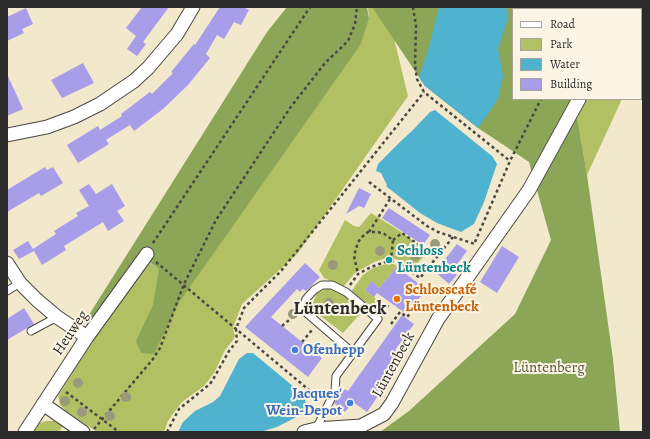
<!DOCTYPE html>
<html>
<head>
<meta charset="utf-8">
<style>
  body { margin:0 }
  #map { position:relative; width:650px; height:439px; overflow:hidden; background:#f2e8cc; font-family:Alegreya,serif }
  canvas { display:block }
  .frame { position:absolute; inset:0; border:8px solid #2b2b2b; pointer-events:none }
  .legend { position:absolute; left:512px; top:8px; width:130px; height:92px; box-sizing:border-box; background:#fcf5e5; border:1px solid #a8a49b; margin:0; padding:5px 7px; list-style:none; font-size:12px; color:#2b2b2b }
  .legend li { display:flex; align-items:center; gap:8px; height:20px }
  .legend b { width:20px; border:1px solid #a8a49b }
</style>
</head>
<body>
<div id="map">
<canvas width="650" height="439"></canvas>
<div class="frame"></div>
<ul class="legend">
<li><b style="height:5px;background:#fff"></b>Road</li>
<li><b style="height:11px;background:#b1c062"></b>Park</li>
<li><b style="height:11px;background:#4fb2ce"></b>Water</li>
<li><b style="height:11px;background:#a89de9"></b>Building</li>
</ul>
</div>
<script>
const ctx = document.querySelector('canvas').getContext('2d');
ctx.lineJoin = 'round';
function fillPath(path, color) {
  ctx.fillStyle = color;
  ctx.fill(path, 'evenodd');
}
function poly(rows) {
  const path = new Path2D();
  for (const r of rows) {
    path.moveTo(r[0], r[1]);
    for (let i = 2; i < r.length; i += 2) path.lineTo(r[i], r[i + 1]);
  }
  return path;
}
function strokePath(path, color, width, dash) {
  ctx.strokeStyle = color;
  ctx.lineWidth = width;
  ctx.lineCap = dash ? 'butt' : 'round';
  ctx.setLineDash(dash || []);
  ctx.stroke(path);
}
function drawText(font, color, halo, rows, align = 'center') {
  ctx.font = font + ' Alegreya,serif';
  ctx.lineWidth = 4;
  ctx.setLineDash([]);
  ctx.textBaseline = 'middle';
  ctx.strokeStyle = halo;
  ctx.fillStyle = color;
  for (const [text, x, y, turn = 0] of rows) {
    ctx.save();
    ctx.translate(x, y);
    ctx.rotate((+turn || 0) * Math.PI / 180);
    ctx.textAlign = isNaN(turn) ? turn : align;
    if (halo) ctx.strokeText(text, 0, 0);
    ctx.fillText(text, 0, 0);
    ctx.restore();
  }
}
const green = poly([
  [368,7,375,7,390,22,408,96,298,253,242,304,233,328,235,336,233,340,225,350,214,373,204,386,182,402,175,411,168,421,164,432,97,432,65,410,60,405,58,396,143,259,174,278,361,43,369,19],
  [570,7,643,7,643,56,641,58,641,9,570,9],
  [574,99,622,99,587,175],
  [371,213,400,231,428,252,413,268,401,261,389,257,374,262,355,273,344,286,324,278,319,270,345,220,354,226,359,227],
  [390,263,396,265,397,267,379,288,372,282,365,290,384,305,378,311,351,292,363,275,373,268],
  [327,288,341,293,360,309,361,313,343,333,318,314,312,305,317,293],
  [46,421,54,421,63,426,59,432,33,432,40,423]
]);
const forest = poly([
  [287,7,367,7,369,19,361,44,180,301,154,354,141,353,136,341,153,305,159,269,138,254,99,311,89,320,85,321,80,319,87,318,267,32],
  [372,7,570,7,570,9,513,9,513,99,574,99,587,175,613,359,620,432,380,432,409,411,515,314,551,240,529,162,478,128,425,86]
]);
const water = poly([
  [439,7,505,7,508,12,508,18,498,49,503,76,498,99,478,128,425,86,420,79,420,74,428,50],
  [435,110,492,156,497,164,484,202,474,224,461,232,437,223,420,213,386,186,387,185,381,173,376,171,378,164,401,141,412,131,430,112],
  [247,353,253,353,300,392,305,400,307,407,304,413,277,427,260,432,178,432,183,422,195,411,213,402,220,396,239,359]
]);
const building = poly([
  [142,7,169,7,143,42,146,44,137,56,127,49,136,36,126,28],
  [220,7,243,7,249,10,241,25,234,22,224,39,217,35,206,54,210,58,188,85,163,109,134,131,130,125,117,133,106,140,109,144,78,163,67,145,98,126,100,130,122,116,121,114,150,92,152,94,173,73,171,72,194,44,195,45],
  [26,8,33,24,22,29,24,33,7,41,7,17],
  [83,63,94,83,62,98,51,80],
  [7,74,23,109,7,116],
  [45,167,47,170,53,167,63,183,41,196,39,193,7,212,7,190],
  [89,184,96,194,112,184,125,206,117,211,124,221,108,231,103,222,64,246,66,250,42,265,34,251,19,259,13,250,28,241,33,249,56,234,54,231,78,216,76,213,89,206,79,190],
  [359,188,371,194,364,208,359,206,346,214],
  [389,208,430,235,423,245,382,218],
  [457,244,467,251,452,271,457,275,449,284,433,270,441,262,442,263],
  [502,246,519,257,497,293,480,282],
  [305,263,320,277,306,291,303,289,300,292,297,289,271,317,322,358,308,377,245,327],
  [397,267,427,290,405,313,377,293,374,297,365,290,372,281,379,288],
  [24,308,34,324,7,340,7,319],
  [402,315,414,324,395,350,405,357,367,412,353,402,345,412,334,403,335,402,345,389,348,391]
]);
const path = poly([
  [413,7,416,26,415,66,417,79,424,92,510,161],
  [641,19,643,19],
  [369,182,427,226,438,232,475,244],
  [369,232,390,199],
  [393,240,402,233,437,258],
  [475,242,510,161,541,99],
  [153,243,310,7],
  [391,260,399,263,420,278,453,237],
  [156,262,321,400],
  [350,285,358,274,371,267,391,260,393,240,383,233,377,232,368,232,362,237,358,242,354,256,358,274],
  [383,312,390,303],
  [391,324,400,312,407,317,415,308,420,312],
  [282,326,295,315],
  [302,342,312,330],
  [66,392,119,432],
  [94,429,153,359,160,348,184,284,216,220,290,108,325,63,348,41,355,24,357,7],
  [167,432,179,409,210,384,215,376,229,351,237,341,236,329,244,308,281,271,424,92]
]);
const lane = poly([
  [7,291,20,283],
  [31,331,57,317],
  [316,429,335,391,336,376,353,353,378,319,346,292,332,285,322,285,314,290,306,299,302,309,353,353]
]);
const street = poly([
  [641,39,643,39],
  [7,135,47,127,74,117,100,104,134,81,148,68,177,34,193,7],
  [7,263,20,283,37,300,57,317,87,337],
  [43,404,83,432],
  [25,432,87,337,147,254],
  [304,432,316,429,361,426,384,414,392,403,438,319,529,190,579,99]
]);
const trees = [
  [435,244],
  [380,251],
  [415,256],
  [333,265],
  [329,303],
  [293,314],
  [330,350],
  [78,383],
  [126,397],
  [65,401],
  [82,412],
  [110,416]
];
const markers = [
  [389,260,4,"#0f9aa8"],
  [397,299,4,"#e8710a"],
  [295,350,4,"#3f7fe0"],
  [350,403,4,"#3f7fe0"]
];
const cultureNames = [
  ["Schloss",397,251],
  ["Lüntenbeck",397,268]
];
const foodNames = [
  ["Schlosscafé",405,290],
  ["Lüntenbeck",405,307]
];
const streetNames = [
  ["Heuweg",71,333,-56],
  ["Lüntenbeck",394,365,-61]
];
const shopNames = [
  ["Ofenhepp",303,350],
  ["Jacques'",342,394,"right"],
  ["Wein-Depot",342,411,"right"]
];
const parkNames = [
  ["Lüntenberg",549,368]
];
const districtNames = [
  ["Lüntenbeck",340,309]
];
fillPath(green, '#b1c062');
fillPath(forest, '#8ca658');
fillPath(water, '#4fb2ce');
fillPath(building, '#a89de9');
strokePath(lane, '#494743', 9);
strokePath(street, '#494743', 15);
strokePath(path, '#494743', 2.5, [3, 3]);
strokePath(lane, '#fff', 7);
strokePath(street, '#fff', 13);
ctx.fillStyle = '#9b997d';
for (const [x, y] of trees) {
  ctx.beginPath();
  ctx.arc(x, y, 5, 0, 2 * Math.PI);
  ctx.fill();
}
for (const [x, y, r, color] of markers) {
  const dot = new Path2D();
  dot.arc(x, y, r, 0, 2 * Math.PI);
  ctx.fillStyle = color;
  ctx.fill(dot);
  strokePath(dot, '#fcf5e5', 1.5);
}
drawText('bold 15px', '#0d838f', '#fcf5e5', cultureNames, 'left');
drawText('bold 15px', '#c56008', '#fcf5e5', foodNames, 'left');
drawText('15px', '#2b2b2b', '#fcf5e5', streetNames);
drawText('bold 15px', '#366cbe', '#fcf5e5', shopNames, 'left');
drawText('15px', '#53583c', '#fcf5e5', parkNames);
drawText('bold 19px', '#2b2b2b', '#fcf5e5', districtNames);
</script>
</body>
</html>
